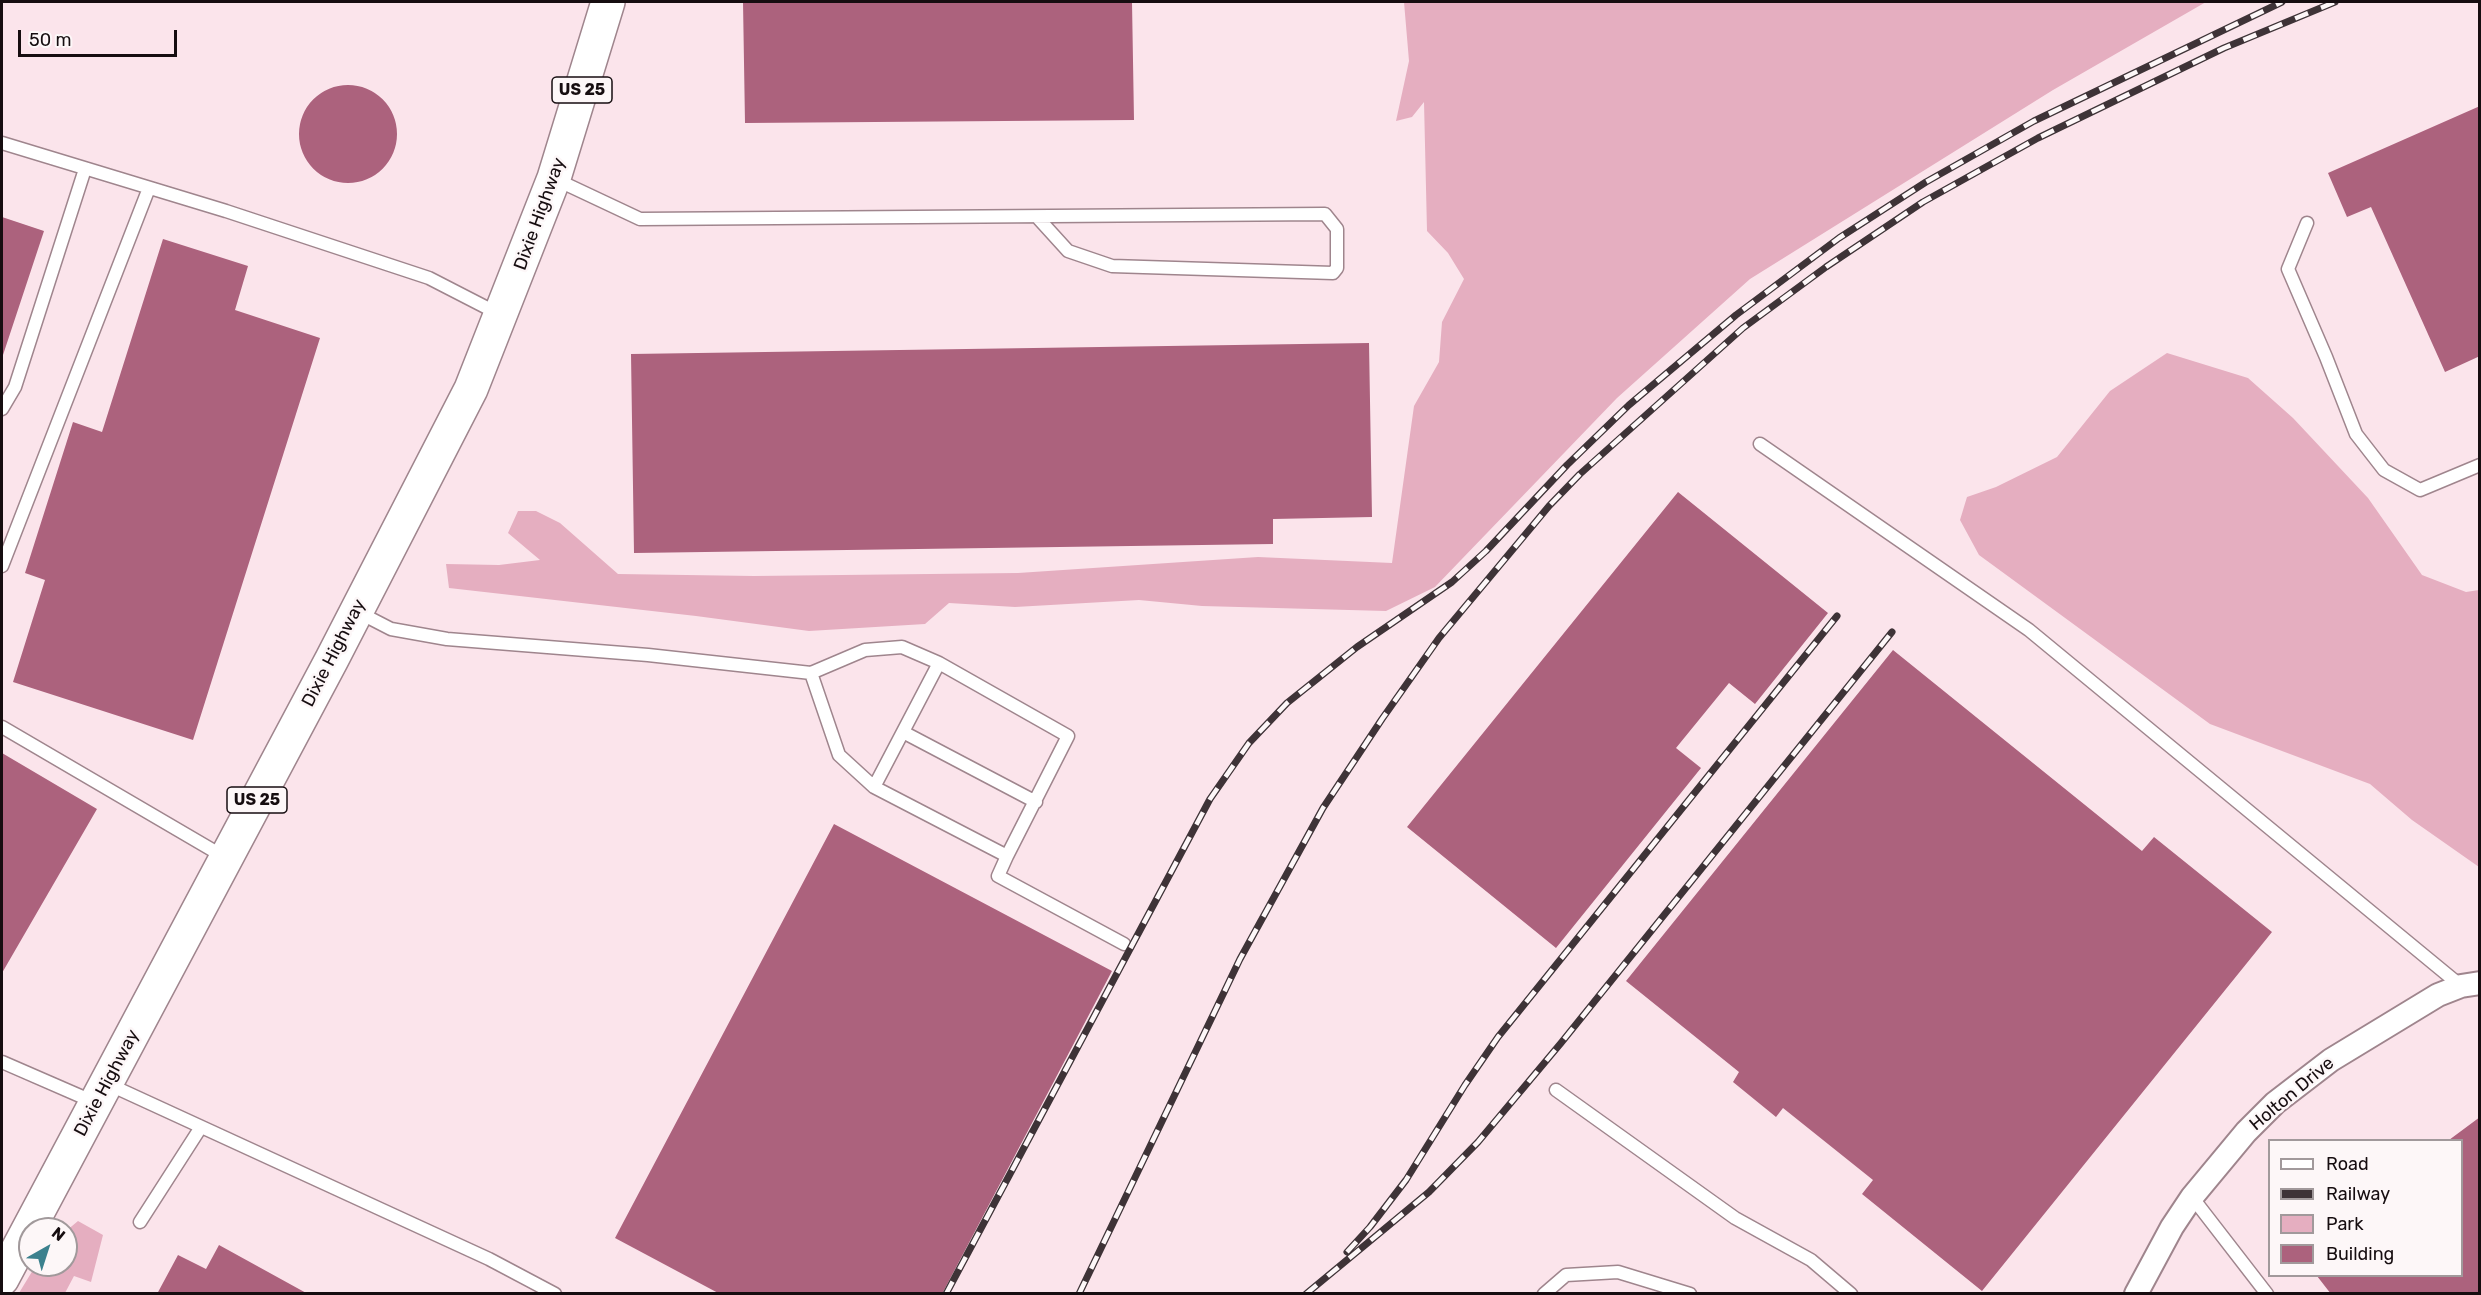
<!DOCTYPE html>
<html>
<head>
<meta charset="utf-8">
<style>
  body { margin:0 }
  #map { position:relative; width:2481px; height:1295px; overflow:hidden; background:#fbe4eb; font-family:Rubik,sans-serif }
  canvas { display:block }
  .frame { position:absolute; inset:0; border:3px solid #160d10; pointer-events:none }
  .legend { position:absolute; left:2268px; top:1139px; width:195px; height:138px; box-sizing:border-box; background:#fdf7f8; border:2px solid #a1999b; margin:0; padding:8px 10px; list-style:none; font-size:18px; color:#160d10 }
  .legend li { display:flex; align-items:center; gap:12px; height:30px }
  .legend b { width:30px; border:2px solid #a1999b }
  .north { position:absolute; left:18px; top:1217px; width:60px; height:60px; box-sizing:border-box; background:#fdf7f8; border:2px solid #a1999b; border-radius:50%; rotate:39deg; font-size:16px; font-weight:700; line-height:24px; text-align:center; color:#160d10 }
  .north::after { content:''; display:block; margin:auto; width:21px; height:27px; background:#3c818e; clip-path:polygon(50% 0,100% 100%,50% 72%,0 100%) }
  .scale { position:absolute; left:18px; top:30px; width:159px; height:27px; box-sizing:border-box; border:3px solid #160d10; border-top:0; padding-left:8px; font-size:18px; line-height:21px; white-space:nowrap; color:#160d10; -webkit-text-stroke:4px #fdf7f8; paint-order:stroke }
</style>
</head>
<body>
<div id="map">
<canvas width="2481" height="1295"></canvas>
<div class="frame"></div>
<ul class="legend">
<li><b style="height:8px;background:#fff"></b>Road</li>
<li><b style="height:8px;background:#3e3337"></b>Railway</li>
<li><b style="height:16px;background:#e5aec0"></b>Park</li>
<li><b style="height:16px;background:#ac627d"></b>Building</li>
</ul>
<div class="north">N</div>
<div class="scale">50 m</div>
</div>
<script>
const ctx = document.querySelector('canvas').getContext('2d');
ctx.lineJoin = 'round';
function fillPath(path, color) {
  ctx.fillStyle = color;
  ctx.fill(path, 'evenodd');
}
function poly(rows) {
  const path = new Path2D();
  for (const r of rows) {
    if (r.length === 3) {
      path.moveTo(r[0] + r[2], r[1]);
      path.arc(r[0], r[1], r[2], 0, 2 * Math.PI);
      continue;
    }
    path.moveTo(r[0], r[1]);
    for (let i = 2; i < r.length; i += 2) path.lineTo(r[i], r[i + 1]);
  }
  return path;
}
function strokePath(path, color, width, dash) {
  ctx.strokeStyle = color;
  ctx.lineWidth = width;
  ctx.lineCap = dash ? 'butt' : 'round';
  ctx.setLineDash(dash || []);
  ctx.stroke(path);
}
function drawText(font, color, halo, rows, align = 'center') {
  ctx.font = font + ' Rubik,sans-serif';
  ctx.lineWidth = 5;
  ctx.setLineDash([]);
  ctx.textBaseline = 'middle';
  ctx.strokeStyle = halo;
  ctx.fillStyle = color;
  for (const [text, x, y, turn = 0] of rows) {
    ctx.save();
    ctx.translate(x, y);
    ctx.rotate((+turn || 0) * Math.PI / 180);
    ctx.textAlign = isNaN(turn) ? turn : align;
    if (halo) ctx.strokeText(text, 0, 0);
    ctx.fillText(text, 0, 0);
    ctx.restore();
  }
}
const green = poly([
  [1404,2,2206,2,2053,90,1750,279,1617,398,1435,587,1386,611,1202,606,1139,600,1015,607,949,603,925,624,809,631,696,616,449,588,446,564,499,565,540,560,508,533,518,511,536,511,560,523,618,574,754,576,1018,573,1258,557,1392,563,1414,406,1439,362,1442,322,1464,279,1448,253,1427,231,1424,102,1412,117,1396,121,1409,61],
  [2167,353,2248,378,2293,418,2368,498,2422,575,2466,592,2479,590,2479,867,2412,820,2370,784,2210,724,1979,555,1960,520,1967,497,1996,487,2057,457,2110,391],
  [78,1221,103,1235,91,1282,74,1276,65,1293,19,1293,36,1265,66,1265,66,1231]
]);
const building = poly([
  [743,2,1132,2,1134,120,745,123],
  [348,134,49],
  [2480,106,2480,356,2445,372,2371,207,2347,217,2328,173],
  [2,217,44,231,2,358],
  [163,239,248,266,235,310,320,338,193,740,13,682,45,580,25,573,73,422,102,432],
  [1369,343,1372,517,1273,519,1273,544,634,553,631,354],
  [1678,492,1828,613,1755,704,1729,683,1676,748,1701,768,1556,948,1407,827],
  [1893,650,2142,851,2154,837,2272,932,1982,1291,1862,1194,1873,1180,1783,1108,1776,1117,1733,1082,1739,1072,1626,981],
  [2,753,97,809,2,973],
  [834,824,1112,971,942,1294,720,1294,615,1238],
  [2480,1117,2480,1294,2331,1294,2317,1276,2462,1276,2462,1140,2449,1140],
  [219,1245,308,1294,157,1294,178,1255,206,1269]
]);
const service = poly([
  [2,143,226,211,429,278,499,314],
  [555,179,640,219,1325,214,1337,229,1337,268,1333,273,1112,266,1068,251,1038,218],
  [2307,223,2288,269,2326,357,2356,434,2384,470,2420,490,2480,465],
  [2,409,15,387,85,169],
  [1760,444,2029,630,2461,986],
  [2,566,149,188],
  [358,612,391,629,447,639,648,655,811,673,865,650,902,647,939,663,1068,736,1007,856,874,787,839,755,811,673],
  [2,727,226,858],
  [903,732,1036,802],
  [874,787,939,663],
  [1007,856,998,876,1124,944],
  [2,1062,94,1102],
  [108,1084,489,1259,555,1294],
  [1556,1090,1735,1218,1811,1260,1851,1294],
  [2192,1197,2267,1294],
  [140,1222,201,1127],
  [1544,1294,1566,1275,1618,1272,1690,1294]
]);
const minor = poly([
  [2136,1294,2172,1227,2192,1197,2246,1132,2275,1103,2331,1060,2438,995,2461,986,2480,983]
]);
const primary = poly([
  [2,1279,332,659,471,389,554,178,608,2]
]);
const rail = poly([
  [1347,1252,1370,1227,1406,1180,1465,1085,1498,1037,1837,616],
  [946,1294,1210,799,1249,743,1287,703,1357,647,1452,582,1486,551,1567,465,1629,405,1736,315,1839,238,1926,182,2034,121,2282,2],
  [1079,1294,1240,959,1323,808,1382,719,1439,638,1549,506,1580,474,1743,328,1826,267,1923,202,2038,138,2224,48,2335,2],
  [1306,1294,1429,1192,1478,1142,1561,1043,1892,632]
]);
const shields = [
  [582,90,60],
  [257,800,60]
];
const shieldNames = [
  ["US 25",582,90],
  ["US 25",257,800]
];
const streetNames = [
  ["Dixie Highway",540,214,-70],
  ["Dixie Highway",334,653,-63],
  ["Dixie Highway",107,1083,-62],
  ["Holton Drive",2292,1094,-40]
];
fillPath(green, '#e5aec0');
fillPath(building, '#ac627d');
strokePath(service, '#9f858d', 15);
strokePath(minor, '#9f858d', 26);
strokePath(primary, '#9f858d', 36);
strokePath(service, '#fff', 12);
strokePath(minor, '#fff', 22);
strokePath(primary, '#fff', 33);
strokePath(rail, '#3e3337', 7);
strokePath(rail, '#fdf7f8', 4.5, [14]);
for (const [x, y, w] of shields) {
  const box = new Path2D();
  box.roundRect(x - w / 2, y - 13, w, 26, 4.5);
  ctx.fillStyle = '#fdf7f8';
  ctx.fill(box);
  strokePath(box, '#160d10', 1.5);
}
drawText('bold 16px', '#160d10', null, shieldNames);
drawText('18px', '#160d10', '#fdf7f8', streetNames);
</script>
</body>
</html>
